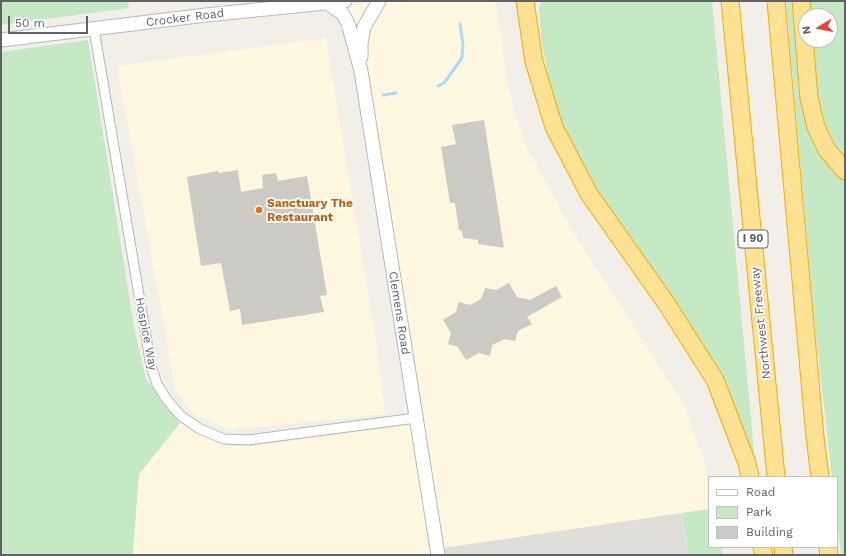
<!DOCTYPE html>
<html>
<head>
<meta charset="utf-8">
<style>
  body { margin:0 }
  #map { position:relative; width:846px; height:556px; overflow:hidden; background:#f1efe8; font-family:"Work Sans",sans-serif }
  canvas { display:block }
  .frame { position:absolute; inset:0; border:2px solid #5f6368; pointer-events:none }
  .legend { position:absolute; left:708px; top:476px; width:130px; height:72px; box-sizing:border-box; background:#fff; border:1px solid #bfc1c3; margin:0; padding:5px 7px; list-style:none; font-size:12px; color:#5f6368 }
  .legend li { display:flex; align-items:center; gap:8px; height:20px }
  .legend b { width:20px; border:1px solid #bfc1c3 }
  .north { position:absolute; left:798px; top:8px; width:40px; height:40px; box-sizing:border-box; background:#fff; border:1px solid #bfc1c3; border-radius:50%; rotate:260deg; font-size:11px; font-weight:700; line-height:16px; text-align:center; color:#5f6368 }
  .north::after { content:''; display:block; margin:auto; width:14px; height:18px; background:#ea4335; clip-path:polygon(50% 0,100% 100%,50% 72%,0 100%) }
  .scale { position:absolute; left:8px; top:16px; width:80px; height:18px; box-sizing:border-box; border:2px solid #5f6368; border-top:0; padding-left:5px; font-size:12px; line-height:14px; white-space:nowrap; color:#5f6368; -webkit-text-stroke:3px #fff; paint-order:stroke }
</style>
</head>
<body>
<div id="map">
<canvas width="846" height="556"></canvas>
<div class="frame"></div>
<ul class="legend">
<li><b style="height:5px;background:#fff"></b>Road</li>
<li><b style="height:11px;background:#c5e8c5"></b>Park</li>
<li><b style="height:11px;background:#cccac5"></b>Building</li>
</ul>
<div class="north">N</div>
<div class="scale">50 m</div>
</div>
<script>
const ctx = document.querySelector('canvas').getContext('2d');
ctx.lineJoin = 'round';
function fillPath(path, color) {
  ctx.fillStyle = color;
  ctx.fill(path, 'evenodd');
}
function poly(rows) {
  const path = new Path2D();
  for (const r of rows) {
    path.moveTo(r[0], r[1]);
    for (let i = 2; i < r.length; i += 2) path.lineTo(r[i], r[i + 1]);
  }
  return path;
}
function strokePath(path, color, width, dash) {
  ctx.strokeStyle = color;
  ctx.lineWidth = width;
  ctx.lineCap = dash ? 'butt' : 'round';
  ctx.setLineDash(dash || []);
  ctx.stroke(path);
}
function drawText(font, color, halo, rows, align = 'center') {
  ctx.font = font + ' "Work Sans",sans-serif';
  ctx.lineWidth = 3.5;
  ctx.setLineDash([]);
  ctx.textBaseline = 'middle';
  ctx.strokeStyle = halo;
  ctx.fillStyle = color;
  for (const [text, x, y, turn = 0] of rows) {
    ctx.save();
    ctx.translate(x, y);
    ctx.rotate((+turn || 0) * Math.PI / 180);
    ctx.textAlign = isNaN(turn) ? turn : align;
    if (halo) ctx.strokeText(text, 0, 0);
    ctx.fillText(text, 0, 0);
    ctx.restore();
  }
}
const commercial = poly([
  [396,1,496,1,509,92,526,146,573,232,685,406,705,464,709,487,709,509,431,550,431,555,133,555,133,550,139,474,180,423,203,436,228,446,256,446,411,425,345,6],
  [326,38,378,356,385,414,230,430,195,415,174,389,170,358,117,66]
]);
const industrial = poly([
  [682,513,689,555,431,555,430,550]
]);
const green = poly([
  [1,1,128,1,129,8,1,25],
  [542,1,712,1,755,462,746,438,579,169,552,101,541,38,539,7],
  [786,1,791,1,802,109,821,157,845,181,845,555,841,555,837,519,837,477,832,477,814,318],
  [806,1,845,1,845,163,823,129,816,104,810,40,830,40,830,16,807,16],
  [88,40,134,327,146,379,180,423,139,474,133,550,133,555,1,555,1,52],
  [709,509,709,547,721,547,723,555,689,555,682,513]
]);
const stream = poly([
  [438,86,444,83,462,58,463,45,460,24],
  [383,95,396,93]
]);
const building = poly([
  [484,120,504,248,478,244,478,240,463,238,462,231,459,230,455,203,450,203,441,147,456,144,452,125],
  [238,170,241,192,263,188,262,175,276,173,278,181,307,176,327,295,320,296,324,312,242,325,240,309,230,311,221,263,201,266,187,177,218,171,219,173],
  [509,283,517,297,530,300,556,286,562,297,527,317,532,324,518,331,515,341,505,339,492,345,490,356,479,353,466,360,458,347,448,344,451,333,443,320,456,312,459,302,470,305,481,299,485,288,496,290]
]);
const street = poly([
  [94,29,151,366,157,384,167,400,181,416,200,429,224,439,248,440,416,418]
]);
const secondary = poly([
  [327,3,342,13,348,23,361,71,438,555],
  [1,40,206,15,345,1],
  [361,57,361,43,364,27,379,1]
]);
const highway = poly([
  [525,1,534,62,554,127,589,194,666,303,715,380,747,463,750,477],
  [730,1,776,477],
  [776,1,815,437,820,477],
  [801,1,809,98,816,127,827,150,845,171],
  [762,547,764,555],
  [783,547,784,555],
  [828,547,829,555]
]);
const markers = [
  [259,210,4,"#e8710a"]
];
const shields = [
  [753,239,30]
];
const shieldNames = [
  ["I 90",753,239]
];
const streetNames = [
  ["Crocker Road",185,18,-7],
  ["Clemens Road",399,313,81],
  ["Northwest Freeway",761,323,-96],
  ["Hospice Way",146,334,79]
];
const foodNames = [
  ["Sanctuary The",267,203],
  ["Restaurant",267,217]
];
fillPath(commercial, '#fef7e0');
fillPath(industrial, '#e0deda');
fillPath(green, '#c5e8c5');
strokePath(stream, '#aadaff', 3);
fillPath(building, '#cccac5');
strokePath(street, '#b5b8bc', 11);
strokePath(secondary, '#b6babf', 15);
strokePath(highway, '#f9ab00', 19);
strokePath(street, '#fff', 9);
strokePath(secondary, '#fff', 13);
strokePath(highway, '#fde293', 17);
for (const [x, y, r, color] of markers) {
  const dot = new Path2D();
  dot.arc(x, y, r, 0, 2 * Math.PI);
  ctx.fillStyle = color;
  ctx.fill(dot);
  strokePath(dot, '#fff', 1.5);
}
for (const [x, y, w] of shields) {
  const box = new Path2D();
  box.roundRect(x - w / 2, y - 9, w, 18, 3);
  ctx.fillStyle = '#fff';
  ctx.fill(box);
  strokePath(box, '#5f6368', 1);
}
drawText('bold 11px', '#5f6368', null, shieldNames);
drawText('12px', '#5f6368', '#fff', streetNames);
drawText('bold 12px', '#c56008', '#fff', foodNames, 'left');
</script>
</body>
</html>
